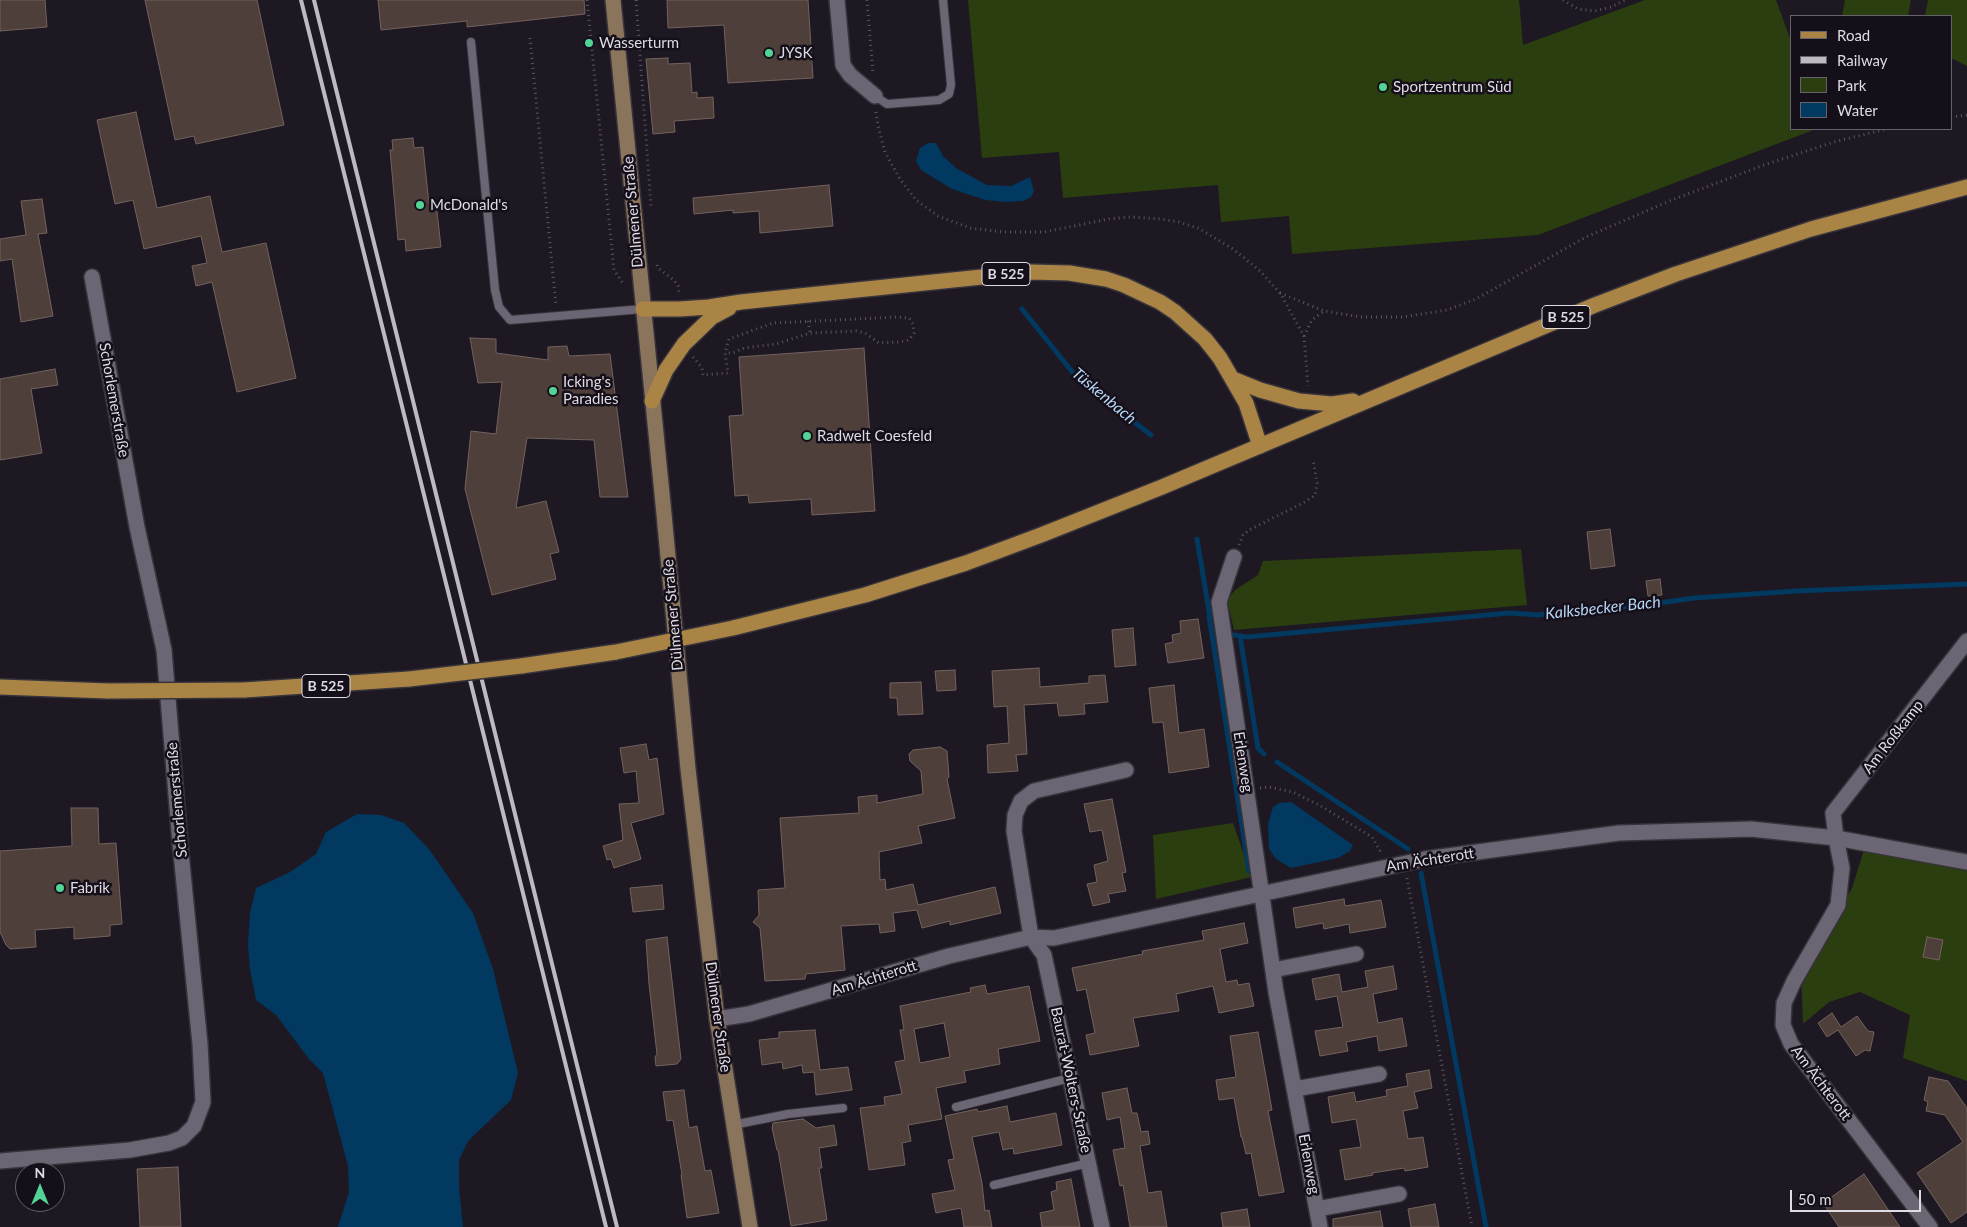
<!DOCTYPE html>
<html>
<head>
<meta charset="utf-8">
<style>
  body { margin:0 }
  #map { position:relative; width:1967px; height:1227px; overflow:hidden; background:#1e1823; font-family:Lato,sans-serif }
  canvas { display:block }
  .legend { position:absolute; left:1790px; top:15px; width:162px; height:115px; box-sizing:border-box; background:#150f1a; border:1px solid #66616a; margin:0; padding:6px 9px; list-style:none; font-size:15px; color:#dfdbe3 }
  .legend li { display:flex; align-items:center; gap:10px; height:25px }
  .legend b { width:25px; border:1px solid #66616a }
  .north { position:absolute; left:15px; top:1162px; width:50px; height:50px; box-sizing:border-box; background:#150f1a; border:1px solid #66616a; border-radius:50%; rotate:0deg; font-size:14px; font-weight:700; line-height:20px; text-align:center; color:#dfdbe3 }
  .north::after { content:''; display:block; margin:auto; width:18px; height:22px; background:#54d396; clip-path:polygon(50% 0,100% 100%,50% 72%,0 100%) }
  .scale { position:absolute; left:1790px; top:1190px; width:131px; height:22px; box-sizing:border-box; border:2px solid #dfdbe3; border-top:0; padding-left:6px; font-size:15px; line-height:18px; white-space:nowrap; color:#dfdbe3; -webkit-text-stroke:4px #150f1a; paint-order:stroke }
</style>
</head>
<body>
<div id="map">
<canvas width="1967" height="1227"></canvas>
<ul class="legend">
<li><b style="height:6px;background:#a98445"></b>Road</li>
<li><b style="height:6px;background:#bebac2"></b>Railway</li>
<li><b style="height:14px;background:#2b3e0f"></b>Park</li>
<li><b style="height:14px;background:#013960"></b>Water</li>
</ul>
<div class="north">N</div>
<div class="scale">50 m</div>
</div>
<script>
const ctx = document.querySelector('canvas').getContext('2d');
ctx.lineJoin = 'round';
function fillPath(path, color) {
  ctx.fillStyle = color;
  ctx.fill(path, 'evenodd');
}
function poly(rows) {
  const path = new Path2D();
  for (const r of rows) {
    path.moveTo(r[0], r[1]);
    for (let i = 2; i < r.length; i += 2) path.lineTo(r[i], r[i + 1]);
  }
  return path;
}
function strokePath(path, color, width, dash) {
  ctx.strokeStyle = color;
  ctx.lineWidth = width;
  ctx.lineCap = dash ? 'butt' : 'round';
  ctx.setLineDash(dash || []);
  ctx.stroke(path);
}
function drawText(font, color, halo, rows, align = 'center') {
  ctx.font = font + ' Lato,sans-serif';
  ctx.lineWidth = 5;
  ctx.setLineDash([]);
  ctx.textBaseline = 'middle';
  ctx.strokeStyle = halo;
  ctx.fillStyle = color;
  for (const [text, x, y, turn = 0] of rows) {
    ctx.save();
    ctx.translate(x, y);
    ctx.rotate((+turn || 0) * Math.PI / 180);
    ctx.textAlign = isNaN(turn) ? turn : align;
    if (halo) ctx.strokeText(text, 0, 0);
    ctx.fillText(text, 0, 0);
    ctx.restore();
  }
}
const green = poly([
  [968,0,1519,0,1523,45,1645,0,1776,0,1791,41,1791,129,1816,129,1538,235,1292,254,1289,216,1221,222,1218,185,1063,198,1059,152,982,158],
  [1845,0,1911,0,1908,16,1842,16],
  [1928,0,1967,0,1967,66,1951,58,1951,16,1925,16],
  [1521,549,1527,605,1234,630,1227,600,1235,590,1258,575,1263,561],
  [1233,823,1252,877,1156,899,1153,835],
  [1864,850,1967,871,1967,1081,1903,1058,1910,1015,1860,992,1829,1002,1803,1024,1801,972,1852,888]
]);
const water = poly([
  [928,143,936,143,943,156,956,168,987,185,1011,186,1030,177,1034,191,1031,197,1023,201,1006,202,985,200,952,189,921,170,916,161,920,148],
  [1291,802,1353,845,1350,851,1338,858,1291,868,1276,859,1269,849,1268,824,1273,807,1279,803],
  [357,814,381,815,404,823,429,849,473,913,493,969,518,1073,511,1100,468,1141,459,1160,459,1187,463,1227,338,1227,349,1192,348,1166,323,1073,309,1059,276,1015,256,1000,250,970,248,944,250,913,256,888,290,872,316,854,326,832]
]);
const stream = poly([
  [1022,309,1077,378,1151,435],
  [1197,539,1210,617],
  [1209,616,1249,871],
  [1234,635,1247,637,1509,613,1539,615,1569,609,1639,606,1694,598,1796,591,1967,584],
  [1240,636,1258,748,1264,754],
  [1277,762,1408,849],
  [1421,873,1486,1227]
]);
const building = poly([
  [0,0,45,0,47,27,0,31,0,0],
  [145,0,257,0,284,125,196,144,194,136,175,140,145,0],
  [378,0,584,0,585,14,467,27,467,21,381,30,378,0],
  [667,0,808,0,813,78,728,83,724,25,668,28,667,0],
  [668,58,668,64,690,63,692,93,697,92,697,98,713,97,714,118,674,121,675,132,653,134,646,59,668,58],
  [136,112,157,208,210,196,222,252,266,243,296,378,237,392,212,282,196,286,192,266,207,263,201,236,144,249,133,200,115,204,97,120,136,112],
  [413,138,414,148,423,147,429,204,436,203,441,247,406,251,405,239,398,240,390,150,393,150,392,140,413,138],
  [829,185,833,226,760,233,759,211,733,213,733,210,694,214,693,198,829,185],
  [42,199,47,233,38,234,53,316,21,322,12,259,0,261,0,239,26,235,21,201,42,199],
  [470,338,496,339,496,353,548,360,548,347,567,346,569,356,610,354,628,497,600,497,594,440,527,438,516,508,546,501,559,552,550,554,556,579,492,595,465,489,471,431,496,434,502,382,478,383,470,338],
  [864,348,875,511,812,515,811,499,749,503,748,495,735,496,729,416,743,415,739,357,864,348],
  [55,369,58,385,31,389,42,453,0,460,0,379,55,369],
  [1610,529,1615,566,1591,569,1587,532,1610,529],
  [1660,579,1662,595,1648,596,1646,581,1660,579],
  [1198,619,1204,658,1168,663,1165,644,1173,642,1172,635,1181,633,1180,621,1198,619],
  [1133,628,1136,665,1115,667,1112,630,1133,628],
  [1039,668,1040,687,1089,683,1089,676,1105,675,1108,702,1084,704,1085,714,1059,716,1057,703,1024,705,1027,754,1016,755,1018,771,988,773,987,745,1009,743,1007,706,994,707,992,671,1039,668],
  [955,670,956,690,937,691,935,671,955,670],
  [921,682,923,714,898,715,897,698,890,698,890,683,921,682],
  [1174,685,1179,733,1204,729,1209,767,1169,773,1163,722,1153,723,1149,688,1174,685],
  [646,744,649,760,657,758,664,814,631,823,641,859,614,868,611,859,607,860,603,846,623,840,619,804,639,803,636,771,624,773,620,748,646,744],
  [940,747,947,751,949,777,947,779,955,818,918,826,922,843,879,852,880,880,885,879,886,890,913,884,918,905,995,887,1001,913,950,925,950,921,922,928,917,910,893,913,895,931,880,933,879,924,841,926,845,970,806,974,805,979,765,981,760,928,753,922,759,915,758,890,785,888,780,818,859,813,858,797,877,795,877,803,923,794,921,771,910,761,909,754,913,750,940,747],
  [1112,799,1126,872,1122,873,1126,891,1108,894,1110,902,1093,906,1087,884,1097,882,1094,865,1108,861,1102,830,1090,832,1084,804,1112,799],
  [71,808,98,808,99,844,116,843,122,924,110,925,110,936,74,939,74,927,35,930,36,947,10,949,6,945,0,932,0,851,72,846,71,808],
  [662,885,664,909,633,912,630,888,662,885],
  [1344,899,1345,906,1381,900,1386,927,1350,933,1349,924,1324,929,1323,923,1296,928,1293,908,1344,899],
  [1244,923,1248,943,1220,949,1226,982,1237,980,1238,985,1249,983,1254,1006,1219,1013,1213,986,1176,994,1179,1011,1133,1018,1139,1046,1090,1055,1086,1035,1095,1033,1086,989,1077,991,1072,968,1143,954,1142,951,1204,940,1202,931,1244,923],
  [667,937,681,1059,677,1064,656,1066,655,1057,657,1054,649,984,646,940,667,937],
  [1927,937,1943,940,1939,960,1923,957,1927,937],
  [1393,966,1397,989,1373,994,1378,1023,1402,1018,1407,1046,1379,1051,1377,1036,1346,1042,1348,1051,1320,1056,1315,1031,1343,1027,1337,996,1316,1000,1312,979,1339,974,1342,992,1368,987,1365,971,1393,966],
  [985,985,987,994,1029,986,1040,1041,998,1049,1000,1064,964,1071,966,1082,936,1088,942,1119,908,1125,911,1141,902,1143,905,1165,869,1170,860,1108,885,1105,884,1097,902,1094,895,1062,905,1060,900,1030,904,1030,900,1006,971,992,970,988,985,985],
  [944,1023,950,1057,920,1063,914,1029,944,1023],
  [1832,1013,1841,1027,1857,1016,1868,1031,1874,1032,1870,1051,1865,1050,1856,1056,1838,1030,1827,1037,1818,1023,1832,1013],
  [815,1030,820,1070,848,1067,852,1090,816,1095,814,1072,803,1073,802,1065,783,1069,782,1062,762,1065,759,1040,779,1038,779,1032,815,1030],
  [1258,1032,1272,1110,1268,1111,1284,1192,1259,1196,1251,1153,1246,1154,1242,1137,1241,1137,1234,1098,1219,1100,1216,1080,1236,1077,1230,1036,1258,1032],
  [1429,1070,1432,1088,1414,1092,1418,1108,1403,1111,1408,1139,1423,1137,1428,1167,1405,1171,1404,1168,1372,1173,1373,1175,1345,1180,1340,1150,1361,1147,1356,1119,1332,1123,1328,1097,1354,1092,1356,1102,1387,1096,1386,1090,1408,1086,1406,1074,1429,1070],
  [1929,1077,1948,1081,1967,1108,1967,1212,1951,1223,1917,1173,1963,1142,1945,1115,1926,1111,1928,1102,1924,1100,1929,1077],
  [1127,1088,1132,1113,1137,1113,1141,1132,1148,1131,1150,1144,1140,1146,1148,1193,1161,1191,1167,1227,1130,1227,1123,1185,1120,1186,1113,1150,1125,1148,1120,1117,1107,1120,1102,1093,1127,1088],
  [684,1090,689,1128,697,1126,705,1171,711,1170,719,1213,687,1218,681,1175,682,1175,673,1120,667,1121,663,1092,684,1090],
  [1007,1106,1010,1122,1056,1113,1062,1145,1014,1154,1013,1148,1003,1150,999,1132,972,1137,982,1183,985,1211,989,1210,992,1227,964,1227,961,1208,936,1213,932,1194,955,1190,948,1160,954,1159,945,1116,977,1109,978,1112,1007,1106],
  [803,1119,816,1128,834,1125,837,1145,819,1148,822,1168,819,1168,827,1220,791,1226,778,1150,777,1150,772,1128,773,1123,803,1119],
  [178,1167,181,1227,140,1227,137,1169,178,1167],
  [1864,1174,1900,1227,1839,1227,1823,1203,1864,1174],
  [1071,1179,1080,1227,1042,1227,1040,1213,1054,1210,1051,1192,1057,1190,1056,1182,1071,1179],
  [1435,1204,1439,1227,1411,1227,1408,1209,1435,1204],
  [1247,1209,1250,1227,1223,1227,1221,1213,1247,1209],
  [1380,1211,1383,1227,1333,1227,1333,1219,1380,1211]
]);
const path = poly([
  [587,0,614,270,624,285],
  [636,0,651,206],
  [867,0,873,73],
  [1563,0,1578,9,1595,11,1611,7,1625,0],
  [530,38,556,306],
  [876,112,878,126,885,152,900,179,916,200,938,216,970,228,1004,232,1044,232,1109,219,1130,217,1161,219,1179,222,1198,228,1233,249,1259,270,1280,293,1304,336,1308,386],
  [1951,117,1967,115],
  [657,265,658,268,674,280,678,286,679,294],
  [1280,293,1324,311,1361,317,1403,317,1447,310,1476,299,1586,237,1672,200,1764,165,1834,142,1886,129],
  [808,321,810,333],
  [1304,336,1312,320,1324,311],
  [693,357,702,368,703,375,728,373,725,353,729,339,773,323,897,317,909,318,913,324,914,333,909,340,899,342,879,343,865,333,856,331,810,333,776,344,744,348,733,353,725,353],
  [1239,545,1243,535,1249,530,1305,502,1315,495,1317,483,1313,459],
  [1260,788,1269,787,1293,792,1319,805,1372,837,1382,854],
  [1407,878,1472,1227]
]);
const lane = poly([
  [471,42,495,290,499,307,510,320,643,309],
  [875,96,887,104,939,100,949,94,951,85,943,0],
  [956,1107,1070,1078],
  [733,1125,788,1114,843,1108],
  [994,1185,1089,1163]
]);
const street = poly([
  [837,0,843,65,850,75,875,96],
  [1234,557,1219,602,1276,992,1320,1227],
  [1273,970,1356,954],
  [717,1019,749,1014,949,956,1031,937,1054,938,1425,859,1619,833,1751,829,1836,838,1967,862],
  [1295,1089,1379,1074],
  [0,1161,130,1150,169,1143,182,1138,194,1126,203,1102,200,1044,180,843,164,650,137,527,92,277],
  [1317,1209,1399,1194],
  [1102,1227,1044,955,1031,937,1014,831,1015,815,1021,801,1034,791,1126,770],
  [1930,1227,1791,1044,1783,1025,1784,1003,1794,981,1838,905,1842,868,1836,838,1833,813,1967,641]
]);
const secondary = poly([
  [613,0,664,514,688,769,717,1019,750,1227]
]);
const primary = poly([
  [643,309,680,309,709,307,741,302,1030,272,1069,273,1106,279,1124,285,1160,302,1175,312,1205,339,1220,358,1246,403,1260,446],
  [1233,379,1260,390,1299,401,1332,404,1353,401],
  [652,401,666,370,684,344,712,317,729,308],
  [733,628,865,595,966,563,1041,535,1162,487,1595,305,1676,274,1811,229,1967,187],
  [521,666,616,652],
  [0,687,108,691],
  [244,690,409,679]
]);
const rail = poly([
  [301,0,606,1227],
  [314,0,617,1227]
]);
const primaryBridge = poly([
  [616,652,733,628],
  [409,679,521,666],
  [108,691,244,690]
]);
const markers = [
  [589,43,5,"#54d396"],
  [769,53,5,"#54d396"],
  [1383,87,5,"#54d396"],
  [420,205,5,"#54d396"],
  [553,391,5,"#54d396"],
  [807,436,5,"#54d396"],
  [60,888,5,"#54d396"]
];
const shields = [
  [1006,274,48],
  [1566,317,48],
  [326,686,48]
];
const shieldNames = [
  ["B 525",1006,274],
  ["B 525",1566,317],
  ["B 525",326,686]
];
const poiNames = [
  ["Wasserturm",599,43],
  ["JYSK",779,53],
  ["Sportzentrum Süd",1393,87],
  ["McDonald's",430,205],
  ["Icking's",563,382],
  ["Paradies",563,399],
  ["Radwelt Coesfeld",817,436],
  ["Fabrik",70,888]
];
const streetNames = [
  ["Dülmener Straße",633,212,-95],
  ["Schorlemerstraße",114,400,80],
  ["Dülmener Straße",673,615,-95],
  ["Am Roßkamp",1893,737,-52],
  ["Erlenweg",1243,762,81],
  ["Schorlemerstraße",177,800,-95],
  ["Am Ächterott",1430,860,-9],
  ["Am Ächterott",874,978,-17],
  ["Dülmener Straße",718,1017,82],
  ["Baurat-Wolters-Straße",1071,1080,78],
  ["Am Ächterott",1821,1083,53],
  ["Erlenweg",1309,1164,79]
];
const waterNames = [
  ["Tüskenbach",1104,396,40],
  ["Kalksbecker Bach",1603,608,-6]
];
fillPath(green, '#2b3e0f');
fillPath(water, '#013960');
strokePath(stream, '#013960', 5);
fillPath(building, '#4e3f3b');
strokePath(building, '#73635e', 1);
strokePath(lane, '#37333b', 10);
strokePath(street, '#37333b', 18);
strokePath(secondary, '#37333b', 18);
strokePath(primary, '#37333b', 18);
strokePath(path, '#5c5660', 3, [1, 4]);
strokePath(lane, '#6c6573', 8);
strokePath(street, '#6c6573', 15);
strokePath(secondary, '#8a755c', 15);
strokePath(primary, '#a98445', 15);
strokePath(rail, '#bebac2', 4);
strokePath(primaryBridge, '#37333b', 18, []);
strokePath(primaryBridge, '#a98445', 15);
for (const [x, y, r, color] of markers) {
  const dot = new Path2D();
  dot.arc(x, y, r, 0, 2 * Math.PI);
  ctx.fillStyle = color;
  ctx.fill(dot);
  strokePath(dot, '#150f1a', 2);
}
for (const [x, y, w] of shields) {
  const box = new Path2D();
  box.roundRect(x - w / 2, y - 11.5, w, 23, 4);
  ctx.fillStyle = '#150f1a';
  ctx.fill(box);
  strokePath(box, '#dfdbe3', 1);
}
drawText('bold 14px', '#dfdbe3', null, shieldNames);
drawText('15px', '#dfdbe3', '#150f1a', poiNames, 'left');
drawText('15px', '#dfdbe3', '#150f1a', streetNames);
drawText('italic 16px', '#b5d6f4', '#150f1a', waterNames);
</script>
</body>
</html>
